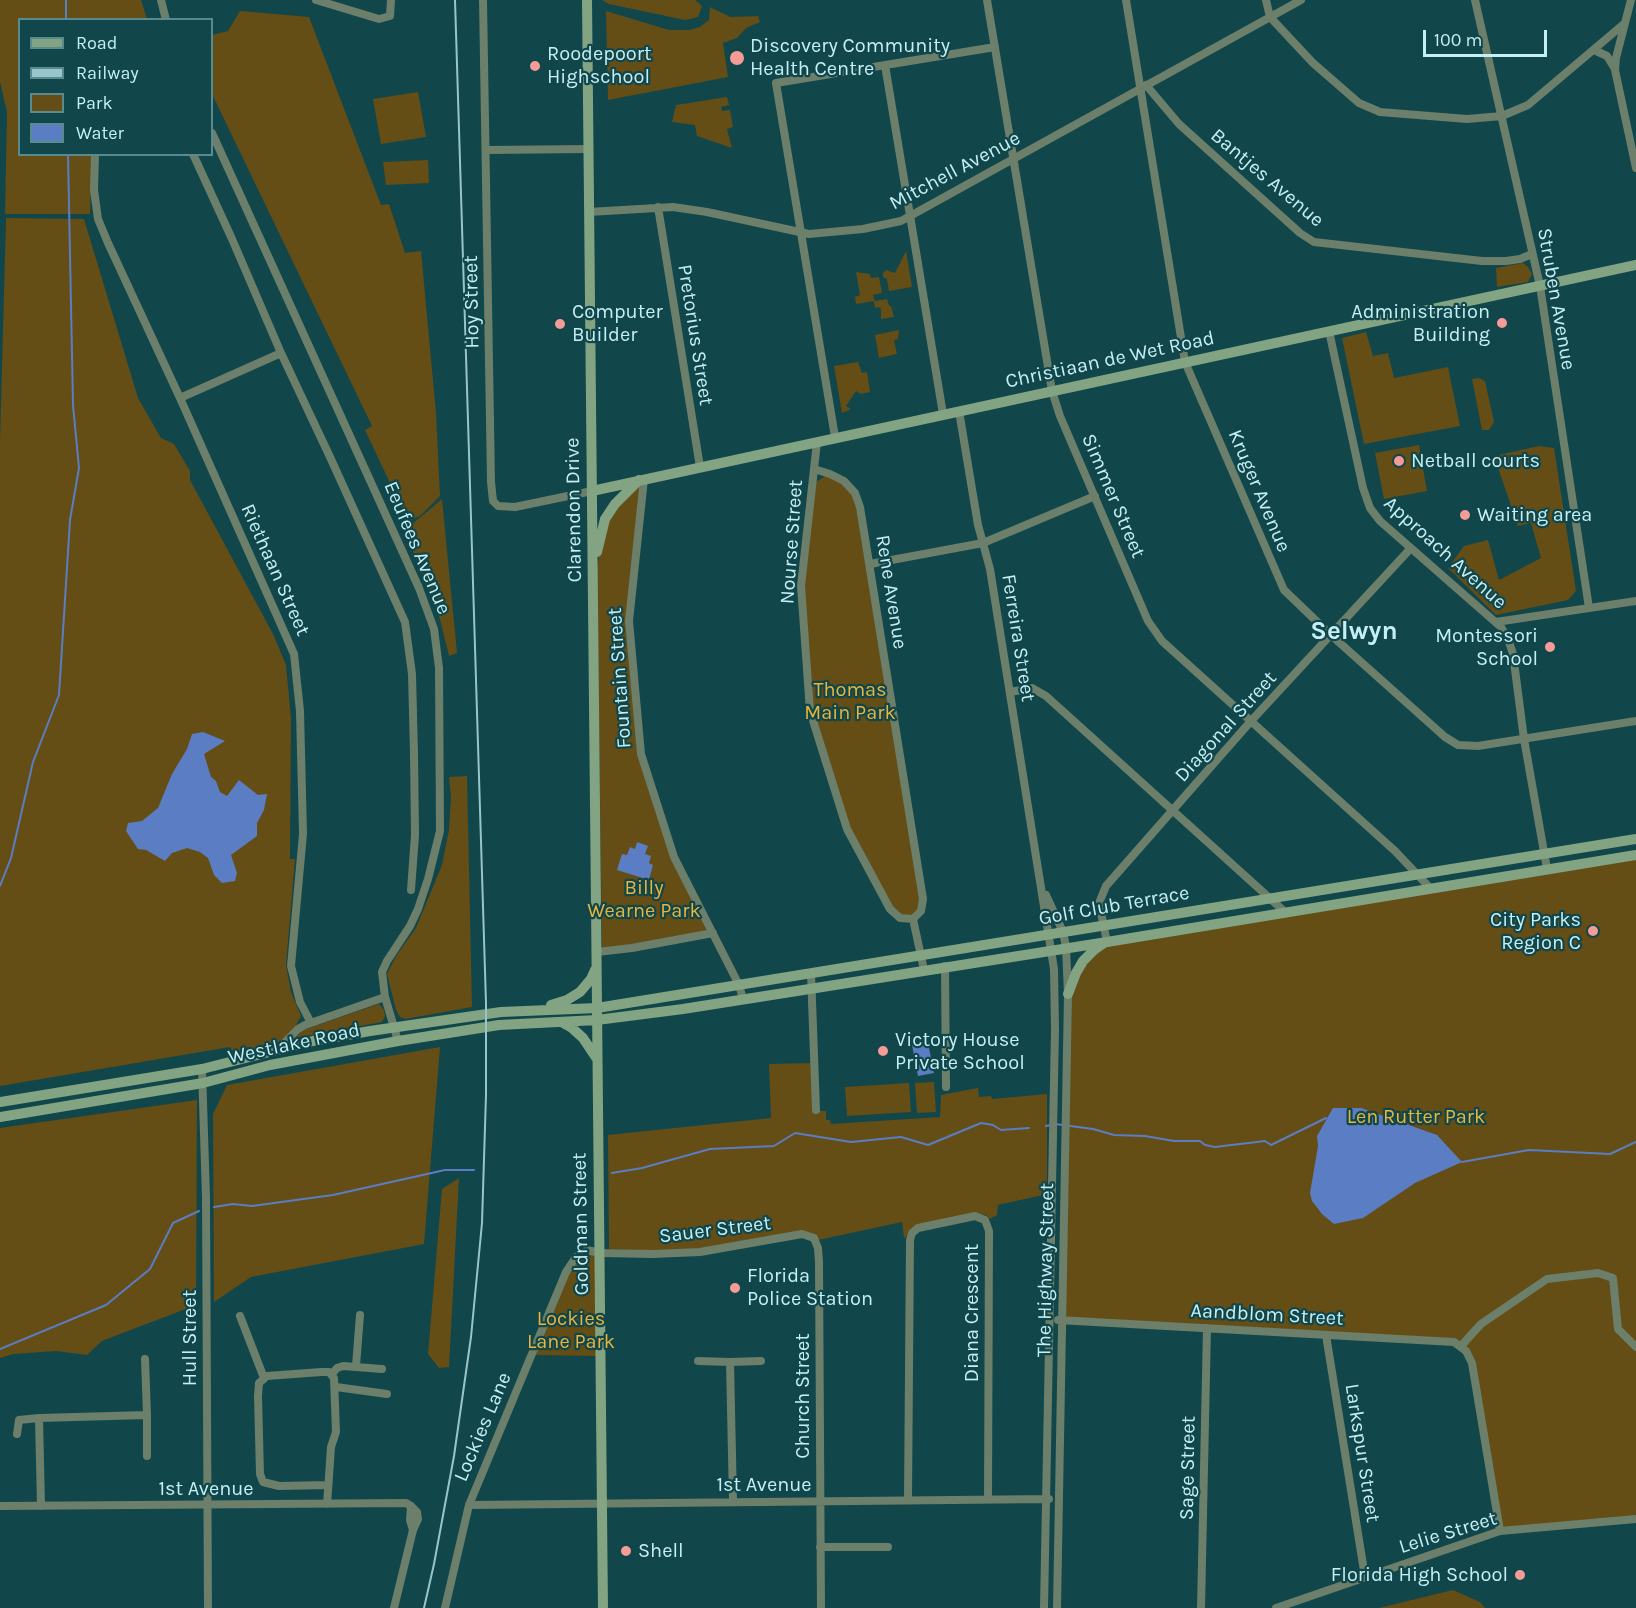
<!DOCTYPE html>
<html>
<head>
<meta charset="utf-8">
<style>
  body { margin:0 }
  #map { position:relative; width:1636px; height:1608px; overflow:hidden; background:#11464b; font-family:Karla,sans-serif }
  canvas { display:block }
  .legend { position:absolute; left:18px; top:18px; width:195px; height:138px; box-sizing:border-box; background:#11464b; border:2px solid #598a8f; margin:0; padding:8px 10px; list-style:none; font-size:18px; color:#c4eff4 }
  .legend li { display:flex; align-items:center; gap:12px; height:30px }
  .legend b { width:30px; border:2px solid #598a8f }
  .scale { position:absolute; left:1423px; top:30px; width:124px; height:27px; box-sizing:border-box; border:3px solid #c4eff4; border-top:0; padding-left:8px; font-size:18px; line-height:21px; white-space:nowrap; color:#c4eff4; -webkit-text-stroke:4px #11464b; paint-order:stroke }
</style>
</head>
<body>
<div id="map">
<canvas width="1636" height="1608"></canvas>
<ul class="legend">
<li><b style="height:8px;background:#83a482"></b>Road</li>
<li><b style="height:8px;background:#98c5ca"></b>Railway</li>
<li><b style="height:16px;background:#654d16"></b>Park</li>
<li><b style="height:16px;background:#5b7dc3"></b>Water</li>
</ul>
<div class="scale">100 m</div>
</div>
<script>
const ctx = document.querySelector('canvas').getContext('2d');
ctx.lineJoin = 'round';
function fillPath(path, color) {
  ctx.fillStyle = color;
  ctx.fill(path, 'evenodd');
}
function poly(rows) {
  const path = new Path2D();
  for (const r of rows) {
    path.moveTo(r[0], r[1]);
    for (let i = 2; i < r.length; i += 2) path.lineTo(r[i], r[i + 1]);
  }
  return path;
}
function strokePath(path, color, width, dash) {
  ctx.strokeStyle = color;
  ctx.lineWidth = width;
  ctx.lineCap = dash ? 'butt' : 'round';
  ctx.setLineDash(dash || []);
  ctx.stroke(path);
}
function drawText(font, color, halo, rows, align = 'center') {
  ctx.font = font + ' Karla,sans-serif';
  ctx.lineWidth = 4.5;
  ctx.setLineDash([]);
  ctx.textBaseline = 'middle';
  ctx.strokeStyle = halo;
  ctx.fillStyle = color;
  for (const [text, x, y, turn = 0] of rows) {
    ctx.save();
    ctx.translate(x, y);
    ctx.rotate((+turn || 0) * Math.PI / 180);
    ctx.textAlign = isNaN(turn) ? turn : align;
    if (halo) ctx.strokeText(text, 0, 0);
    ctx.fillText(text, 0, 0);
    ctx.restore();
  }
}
const green = poly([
  [0,0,141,0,147,19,20,20,20,154,92,155,90,214,5,214,7,112,0,82],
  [602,0,695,0,702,6,698,17,685,20,609,4],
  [710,7,730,17,758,16,760,22,746,28,737,38,723,43,728,77,608,100,606,11,669,30,689,30,700,27,709,20],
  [240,11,309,17,381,205,389,204,405,253,421,251,436,413,440,496,420,516,408,521,365,430,372,426,212,94,212,35,228,31],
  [418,92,426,137,381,144,373,99],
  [727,97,729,105,721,107,722,111,730,110,733,127,727,129,732,148,697,136,695,125,672,122,676,105],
  [428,160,429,183,386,185,383,162],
  [6,218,84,219,138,398,161,438,174,444,190,471,190,480,273,634,286,665,291,718,290,859,295,859,286,965,291,992,301,1016,293,1031,277,1043,244,1054,235,1055,230,1047,0,1086,0,442],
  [906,251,912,287,889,291,887,279,883,277,883,273,886,270,895,273],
  [1523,263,1528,267,1532,274,1528,282,1497,287,1496,268],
  [856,272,870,274,871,278,879,277,882,293,873,295,875,301,887,299,889,306,891,306,894,317,881,319,881,309,879,307,875,308,874,301,856,304,855,297,860,295],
  [899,330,898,339,894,340,897,354,879,358,875,335],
  [1366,332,1373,356,1388,353,1394,378,1448,367,1460,426,1364,444,1342,338],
  [858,362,862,373,867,372,870,392,861,394,856,391,846,406,851,409,842,413,834,366],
  [1479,378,1485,381,1494,422,1489,430,1482,430,1472,379],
  [1419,445,1427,491,1384,499,1375,453],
  [1539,446,1554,448,1576,591,1568,600,1496,615,1448,568,1464,546,1488,540,1499,580,1541,558,1531,523,1518,526,1494,456],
  [825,476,838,480,847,488,855,499,920,899,920,908,913,916,897,914,850,828,813,712,804,590,815,483],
  [640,484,626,621,637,749,661,829,709,931,630,946,602,948,597,569,601,542,608,518],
  [442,499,457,653,449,656,437,607,404,531],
  [467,776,472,1007,405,1019,400,1017,396,1010,387,974,396,956,416,928,442,865,449,830,451,797,449,777],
  [1636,859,1636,1516,1502,1528,1475,1366,1463,1344,1065,1318,1071,994,1078,974,1102,947],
  [379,1004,384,1010,385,1016,382,1022,295,1038,303,1030],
  [440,1047,424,1244,251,1277,214,1302,213,1114,227,1085],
  [812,1063,818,1111,826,1111,826,1120,830,1120,831,1124,940,1117,941,1095,978,1088,979,1097,991,1096,992,1099,1047,1094,1047,1194,998,1205,997,1215,990,1219,986,1215,973,1213,911,1229,906,1237,904,1238,902,1222,818,1240,809,1232,802,1231,700,1249,654,1251,609,1249,608,1135,771,1118,769,1064],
  [934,1082,936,1112,917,1113,915,1083],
  [909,1083,911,1112,847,1116,845,1087],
  [197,1100,196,1305,102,1341,87,1355,56,1351,13,1354,0,1358,0,1128],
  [459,1178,449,1367,439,1368,428,1354,442,1189],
  [585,1254,596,1254,596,1356,534,1355,572,1266],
  [1453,1590,1480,1602,1485,1608,1379,1608]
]);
const water = poly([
  [203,732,225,741,204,754,211,777,216,781,220,792,227,796,239,780,258,795,267,794,264,810,257,823,257,836,231,855,237,873,235,881,222,883,214,875,208,858,200,852,187,848,172,853,165,861,146,850,138,849,126,831,128,823,142,821,158,808,172,774,187,749,192,734],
  [637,842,648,846,645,854,651,856,649,863,653,865,649,880,617,870,622,854,627,855,630,847,635,849],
  [928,1043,934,1073,918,1076,912,1045],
  [1333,1108,1361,1108,1437,1135,1462,1162,1415,1183,1363,1218,1334,1224,1322,1214,1312,1201,1310,1193,1318,1146,1317,1136]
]);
const stream = poly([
  [66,0,66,20],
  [0,886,11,858,33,762,59,695,70,520,79,468,73,405,68,154],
  [1046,1126,1055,1124,1093,1129,1114,1135,1145,1136,1174,1141,1200,1141,1205,1145,1215,1147,1265,1141,1271,1145,1326,1118],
  [1462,1162,1529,1150,1610,1154,1636,1142],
  [612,1173,642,1168,710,1149,774,1146,795,1133,851,1142,901,1137,928,1145,981,1123,993,1125,1001,1130,1029,1128],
  [214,1207,233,1204,252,1206,333,1195,445,1170,474,1170],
  [0,1349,106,1305,150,1269,173,1223,199,1211]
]);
const street = poly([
  [161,0,166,20],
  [316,0,379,19,390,16,391,0],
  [483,0,491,482,493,501,498,506,515,507,592,491],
  [987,0,1052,391,1060,416,1148,621,1162,641,1395,851,1430,888],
  [1126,0,1185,362,1284,590,1332,636,1445,737,1458,745,1478,746,1636,721],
  [1266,0,1270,17,1313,63,1359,103,1380,112,1467,119,1502,116,1528,105,1625,23,1631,0],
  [1475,0,1540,286,1589,608],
  [1625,23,1616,58,1615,70,1636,168],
  [1594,50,1607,56,1615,69],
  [885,65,943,414],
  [1146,85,1179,124,1300,233,1314,242,1482,261,1506,261,1520,259,1532,254],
  [212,133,419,588,434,629,439,668,440,831,428,879,418,909,410,926,387,961,382,972,385,997,398,1041],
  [486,150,588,149],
  [95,154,94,190,98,219,108,243,180,398,294,654,300,711,303,834,291,966,300,1002,311,1023],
  [193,154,232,239,281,353,330,457,405,622,412,674,414,753,415,835,411,890],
  [658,207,700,467],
  [589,212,673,207,707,212,809,234,863,229,901,221,1301,0],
  [1329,331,1363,488,1370,508,1380,521,1501,627,1508,639,1513,654,1524,739,1547,869],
  [180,398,281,353],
  [959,411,978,525,990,569,1054,969,1055,1029,1044,1608],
  [835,437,776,83,995,47],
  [817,442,801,586,810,711,847,829,890,909,900,918,913,919,924,970],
  [814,469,830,474,844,481,855,493,860,507,923,899,921,911,913,919],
  [644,479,629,621,641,754,674,857,739,985,743,999],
  [870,564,983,543,1095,496],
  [1496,622,1636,601],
  [1010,692,1032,688,1046,696,1285,912],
  [1046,895,1063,932,1066,947,1068,994,1057,1608],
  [1107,942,1099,903,1106,886,1251,721,1411,548],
  [597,952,632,948,713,933],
  [945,966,946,1087],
  [811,973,816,1110],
  [278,1049,298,1029,305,1025,385,997],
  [202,1069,206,1198,208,1608],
  [240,1316,264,1378],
  [1058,1320,1454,1342,1466,1351,1472,1363,1500,1531],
  [1326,1335,1365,1577],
  [1461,1346,1481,1324,1547,1279,1598,1273,1613,1278,1618,1329,1636,1347],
  [145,1359,147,1415],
  [698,1361,730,1362],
  [356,1366,360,1315],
  [332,1374,337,1368,343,1366,382,1369],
  [336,1387,387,1394],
  [39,1418,147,1415,147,1456],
  [17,1434,19,1420,39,1418,41,1506],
  [908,1499,910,1240,912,1233,918,1228,975,1216,985,1220,989,1231,988,1499],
  [733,1501,730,1362,761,1361],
  [327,1504,328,1491,331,1447,336,1432,334,1378,329,1372,321,1372,267,1376,259,1383,258,1396,260,1474,263,1482,279,1486,328,1485],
  [469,1505,1049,1499],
  [0,1506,406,1503,411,1506],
  [411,1506,410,1520,413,1530],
  [820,1547,888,1547],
  [394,1608,413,1530,418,1519,417,1512,411,1506],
  [445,1608,469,1505,566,1272,576,1257,587,1250,600,1253,653,1254,700,1252,802,1234,814,1238,818,1248,819,1262,821,1608],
  [1201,1608,1207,1328],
  [1276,1608,1500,1531,1636,1519]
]);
const secondary = poly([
  [587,0,603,1608],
  [592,491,1636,265],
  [597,552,605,519,615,504,639,480],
  [1068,994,1076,973,1083,961,1094,950,1104,943],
  [551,1005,567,1000,580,992,591,979,595,970],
  [563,1023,572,1028,583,1038,597,1059],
  [0,1102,202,1069,313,1041,370,1031,501,1012,597,1008,1636,839],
  [0,1117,203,1083,270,1065,398,1041,499,1025,597,1020,683,1009,1107,942,1636,855]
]);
const rail = poly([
  [424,1608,434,1564,454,1456,471,1337,482,1223,486,1095,486,1003,455,0]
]);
const markers = [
  [737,58,8,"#f59c96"],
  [535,66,6,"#f59c96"],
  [1502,323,6,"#f59c96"],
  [560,324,6,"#f59c96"],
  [1399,461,6,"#f59c96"],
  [1465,515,6,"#f59c96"],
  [1550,647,6,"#f59c96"],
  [1593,931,6,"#f59c96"],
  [883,1051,6,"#f59c96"],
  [735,1288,6,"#f59c96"],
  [626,1551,6,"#f59c96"],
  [1520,1575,6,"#f59c96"]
];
const poiNames = [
  ["Discovery Community",750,46],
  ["Health Centre",750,69],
  ["Roodepoort",547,54],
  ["Highschool",547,77],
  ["Computer",572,312],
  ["Builder",572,335],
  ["Administration",1490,312,"right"],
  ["Building",1490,335,"right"],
  ["Netball courts",1411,461],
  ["Waiting area",1477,515],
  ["Montessori",1538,636,"right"],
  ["School",1538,659,"right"],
  ["City Parks",1581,920,"right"],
  ["Region C",1581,943,"right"],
  ["Victory House",895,1040],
  ["Private School",895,1063],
  ["Florida",747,1276],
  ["Police Station",747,1299],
  ["Shell",638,1551],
  ["Florida High School",1508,1575,"right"]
];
const streetNames = [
  ["Mitchell Avenue",955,171,-28],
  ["Bantjes Avenue",1267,178,40],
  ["Struben Avenue",1556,299,80],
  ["Hoy Street",472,302,-91],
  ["Pretorius Street",695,335,81],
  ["Christiaan de Wet Road",1110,360,-12],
  ["Kruger Avenue",1259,491,67],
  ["Simmer Street",1113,496,67],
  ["Clarendon Drive",574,510,-91],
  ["Nourse Street",792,542,-86],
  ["Eeufees Avenue",417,548,67],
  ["Approach Avenue",1445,553,42],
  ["Riethaan Street",275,570,66],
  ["Rene Avenue",891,592,81],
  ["Ferreira Street",1018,638,81],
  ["Fountain Street",620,678,-94],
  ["Diagonal Street",1226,727,-48],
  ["Golf Club Terrace",1114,906,-10],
  ["Westlake Road",294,1044,-12],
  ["Goldman Street",581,1224,-91],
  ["Sauer Street",715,1230,-7],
  ["The Highway Street",1046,1270,-89],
  ["Diana Crescent",972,1313,-90],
  ["Aandblom Street",1267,1315,3],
  ["Hull Street",190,1338,-90],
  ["Church Street",803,1396,-90],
  ["Lockies Lane",483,1427,-67],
  ["Larkspur Street",1362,1453,81],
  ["Sage Street",1188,1468,-89],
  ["1st Avenue",764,1485],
  ["1st Avenue",206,1489],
  ["Lelie Street",1448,1533,-17]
];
const parkNames = [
  ["Thomas",850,690],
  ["Main Park",850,713],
  ["Billy",644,888],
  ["Wearne Park",644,911],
  ["Len Rutter Park",1416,1117],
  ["Lockies",571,1319],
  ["Lane Park",571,1342]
];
const districtNames = [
  ["Selwyn",1354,632]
];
fillPath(green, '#654d16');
fillPath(water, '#5b7dc3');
strokePath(stream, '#5b7dc3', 2);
strokePath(street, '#6b7f6a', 8);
strokePath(secondary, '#83a482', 10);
strokePath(rail, '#98c5ca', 2);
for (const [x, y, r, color] of markers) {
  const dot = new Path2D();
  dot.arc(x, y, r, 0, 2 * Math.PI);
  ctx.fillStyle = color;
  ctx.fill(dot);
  strokePath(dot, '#11464b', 2);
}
drawText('20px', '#c4eff4', '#11464b', poiNames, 'left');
drawText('20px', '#c4eff4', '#11464b', streetNames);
drawText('20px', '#eab53c', '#11464b', parkNames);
drawText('bold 26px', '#c4eff4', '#11464b', districtNames);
</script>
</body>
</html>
